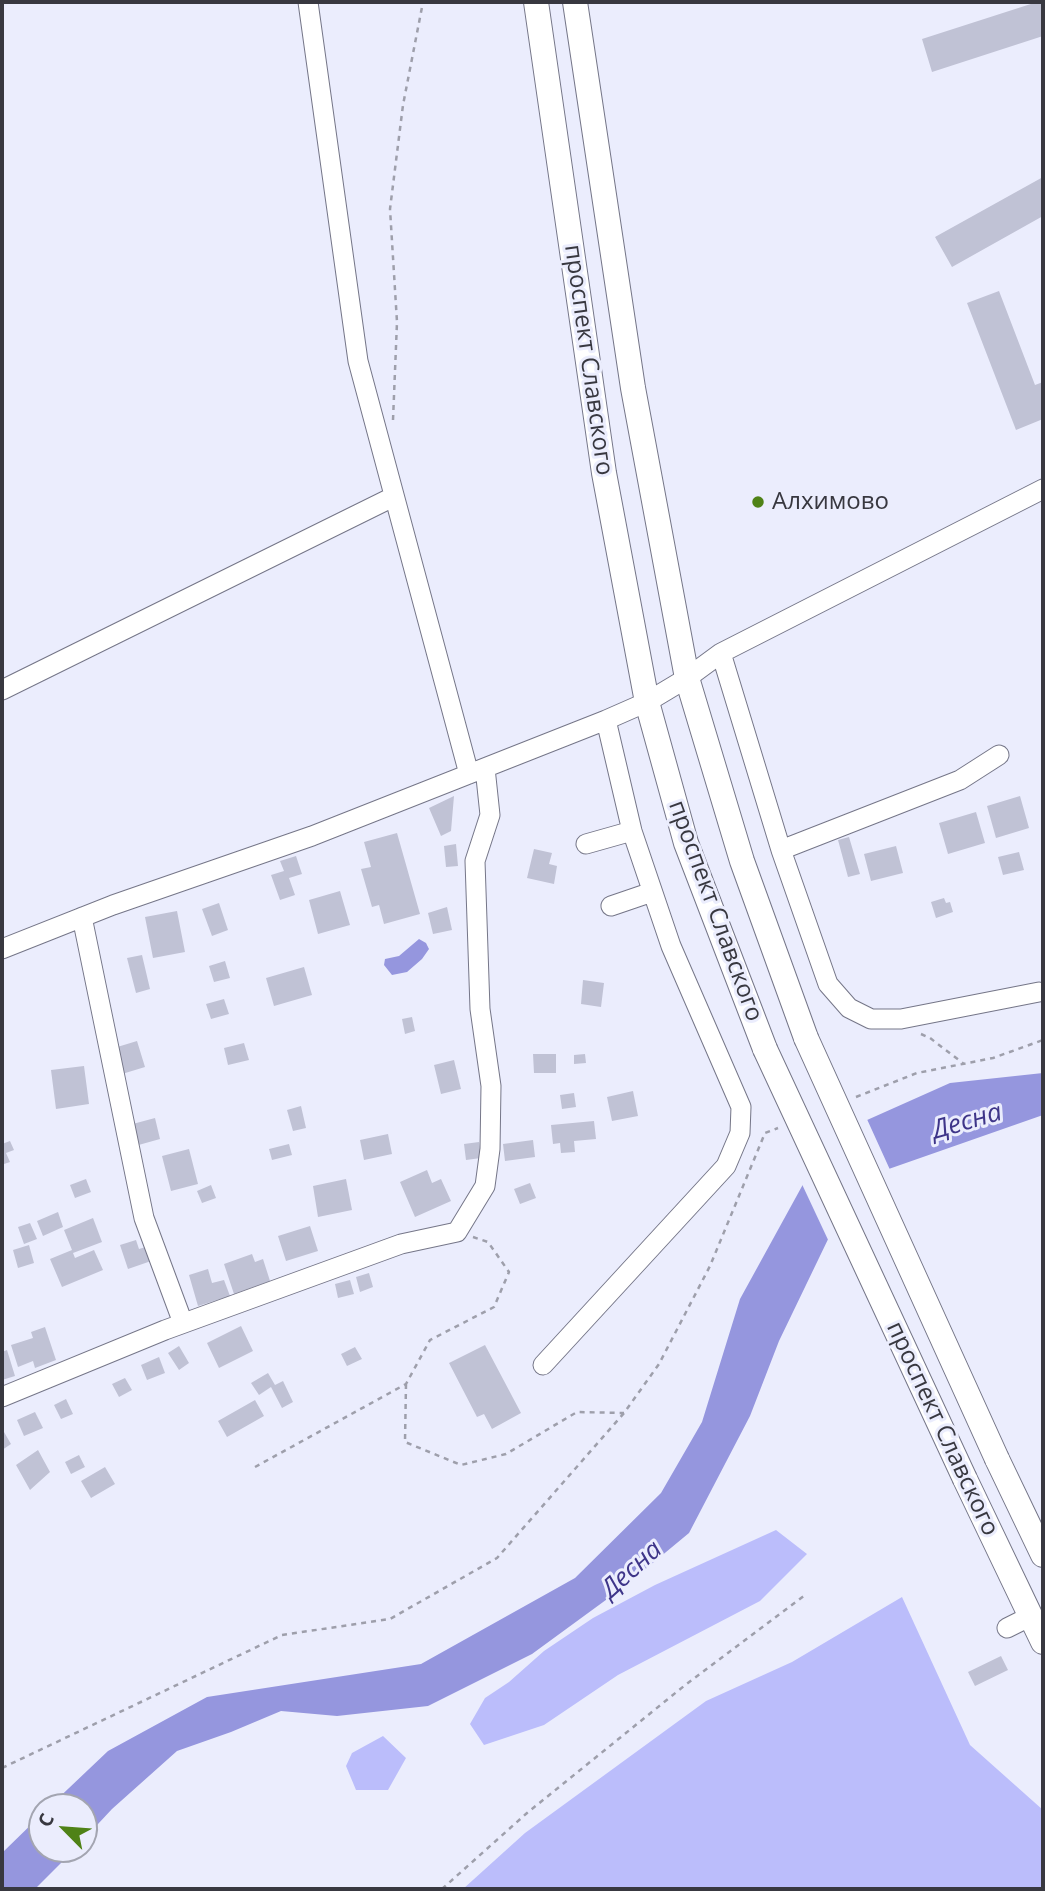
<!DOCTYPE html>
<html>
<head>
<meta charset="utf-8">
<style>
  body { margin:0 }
  #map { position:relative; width:1045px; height:1891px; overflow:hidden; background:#ebedfd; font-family:"Open Sans",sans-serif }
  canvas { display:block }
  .frame { position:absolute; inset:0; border:4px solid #383840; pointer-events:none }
  .north { position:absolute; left:28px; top:1793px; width:70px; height:70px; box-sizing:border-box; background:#ebedfd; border:2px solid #a3a5b1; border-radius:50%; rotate:295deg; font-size:19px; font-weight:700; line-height:28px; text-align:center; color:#383840 }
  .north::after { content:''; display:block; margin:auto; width:24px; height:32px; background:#4f8217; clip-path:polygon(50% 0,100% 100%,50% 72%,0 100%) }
</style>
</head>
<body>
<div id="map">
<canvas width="1045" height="1891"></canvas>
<div class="frame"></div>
<div class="north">С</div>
</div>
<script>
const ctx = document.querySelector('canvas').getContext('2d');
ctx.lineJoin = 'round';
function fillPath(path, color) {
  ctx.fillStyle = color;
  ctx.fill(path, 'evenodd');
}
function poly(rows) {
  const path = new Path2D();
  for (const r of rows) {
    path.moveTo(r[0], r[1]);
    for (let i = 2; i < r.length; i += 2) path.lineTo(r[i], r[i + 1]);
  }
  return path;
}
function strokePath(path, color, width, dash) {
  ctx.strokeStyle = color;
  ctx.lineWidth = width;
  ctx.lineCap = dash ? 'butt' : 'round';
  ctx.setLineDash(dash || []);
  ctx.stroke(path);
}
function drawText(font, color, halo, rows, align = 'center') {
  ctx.font = font + ' "Open Sans",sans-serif';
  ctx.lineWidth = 6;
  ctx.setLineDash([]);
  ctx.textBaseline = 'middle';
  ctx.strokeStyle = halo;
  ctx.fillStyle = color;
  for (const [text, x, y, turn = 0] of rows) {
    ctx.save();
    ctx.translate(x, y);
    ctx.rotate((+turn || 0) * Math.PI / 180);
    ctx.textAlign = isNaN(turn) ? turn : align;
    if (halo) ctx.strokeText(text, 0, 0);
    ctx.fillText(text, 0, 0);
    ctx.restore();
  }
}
const green = poly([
  [776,1530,807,1554,760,1601,618,1675,544,1725,484,1745,470,1724,485,1698,509,1682,544,1651,593,1618,655,1585],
  [902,1597,970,1745,1043,1810,1043,1889,463,1889,525,1833,706,1701,792,1662],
  [383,1736,406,1758,388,1790,356,1790,346,1766,352,1753]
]);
const water = poly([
  [419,939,426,943,429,949,422,959,407,972,392,975,384,965,385,959,399,956],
  [1043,1073,1043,1115,883,1171,832,1231,779,1341,750,1416,689,1533,625,1586,532,1654,428,1706,337,1716,281,1711,231,1732,177,1751,112,1809,84,1839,84,1807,49,1807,108,1751,207,1697,421,1664,575,1578,661,1493,702,1422,740,1299,829,1137,950,1083],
  [42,1814,42,1849,75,1849,35,1889,2,1889,2,1853]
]);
const pier = poly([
  [866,1117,891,1172,885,1174,835,1233,830,1244,800,1180,826,1134]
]);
const building = poly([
  [1037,2,1043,2,1043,36,932,72,922,39],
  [1043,177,1043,216,952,267,935,237],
  [999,291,1035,385,1043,382,1043,419,1016,430,967,303],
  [454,796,451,831,441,836,429,808],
  [1020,796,1029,828,996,838,987,806],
  [976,812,985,843,948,854,939,823],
  [397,833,420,914,384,924,379,905,372,907,361,869,371,867,364,842],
  [849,837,860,874,848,877,838,840],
  [456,844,458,866,446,867,444,846],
  [896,846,903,873,871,881,864,854],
  [534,849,552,853,549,864,557,866,554,884,527,878],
  [1019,852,1024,870,1003,875,998,857],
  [296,856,302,874,289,878,295,895,280,900,271,875,284,871,280,861],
  [340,891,350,925,318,934,309,900],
  [944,898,946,903,950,902,953,912,936,918,931,902],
  [219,903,228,930,212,936,202,909],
  [447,907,452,930,433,934,428,913],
  [177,911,185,952,153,958,145,917],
  [142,955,150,989,136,993,127,958],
  [225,961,230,978,214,982,209,966],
  [304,967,312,995,274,1006,266,978],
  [583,980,604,983,601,1007,581,1004],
  [224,999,229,1014,211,1019,206,1004],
  [412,1017,415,1031,405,1034,402,1019],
  [137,1041,145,1067,122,1074,114,1048],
  [244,1043,249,1060,228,1065,224,1048],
  [533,1054,556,1054,556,1073,534,1073],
  [585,1054,586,1063,574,1064,574,1055],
  [454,1060,461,1089,441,1094,434,1065],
  [84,1066,89,1104,56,1109,51,1070],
  [633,1091,638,1116,612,1121,607,1097],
  [574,1093,576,1107,562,1109,560,1095],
  [301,1106,306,1128,293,1131,287,1110],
  [155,1118,160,1139,135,1146,129,1125],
  [594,1121,596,1139,574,1141,575,1152,561,1153,560,1143,553,1144,551,1125],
  [388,1134,392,1154,364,1160,360,1140],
  [533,1140,535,1157,505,1161,503,1144],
  [10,1141,14,1150,6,1153,10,1162,4,1164,2,1144],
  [479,1142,481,1158,466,1160,464,1144],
  [289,1144,292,1155,272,1160,269,1149],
  [189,1149,198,1184,171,1191,162,1156],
  [427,1170,432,1183,441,1179,451,1201,415,1217,400,1182],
  [86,1179,91,1192,75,1198,70,1185],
  [346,1179,352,1210,318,1217,313,1186],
  [530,1183,536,1198,520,1204,514,1189],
  [211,1185,216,1198,202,1203,197,1191],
  [58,1212,63,1227,43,1236,37,1221],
  [93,1218,102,1242,73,1253,75,1258,94,1250,103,1270,62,1287,50,1259,72,1250,64,1230],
  [30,1223,37,1239,24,1244,18,1227],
  [310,1226,318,1251,286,1261,278,1236],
  [136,1240,139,1249,149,1246,154,1260,128,1269,120,1245],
  [29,1245,34,1263,18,1268,13,1250],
  [252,1254,255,1262,263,1259,270,1281,234,1294,224,1264],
  [208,1269,212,1283,224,1280,230,1296,198,1306,189,1275],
  [369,1273,373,1287,360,1292,356,1277],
  [350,1280,354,1294,338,1298,335,1284],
  [241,1326,253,1351,219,1368,207,1343],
  [45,1327,56,1360,35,1368,33,1361,18,1367,11,1345,33,1338,31,1332],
  [485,1345,521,1413,492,1429,484,1414,477,1417,449,1363],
  [179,1346,189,1363,179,1370,168,1353],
  [355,1347,362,1359,347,1366,341,1354],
  [7,1350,15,1376,2,1380,2,1352],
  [159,1357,165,1373,147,1380,141,1365],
  [268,1373,275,1385,283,1381,293,1402,282,1408,271,1387,259,1395,251,1383],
  [125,1378,132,1390,119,1397,112,1384],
  [66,1399,73,1414,61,1419,54,1405],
  [255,1400,264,1416,227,1437,218,1421],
  [35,1412,43,1428,24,1436,17,1420],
  [4,1432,11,1444,2,1450,2,1434],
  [38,1450,50,1472,30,1490,16,1465],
  [79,1455,85,1467,71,1474,65,1462],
  [105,1467,115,1484,91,1498,81,1481],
  [1001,1656,1008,1670,975,1686,968,1672]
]);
const path = poly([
  [393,420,397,322,390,209,403,105,423,2],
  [921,1034,930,1038,964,1064],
  [856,1097,917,1073,993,1058,1043,1040],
  [406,1384,405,1442,461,1465,506,1454,577,1412,624,1413],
  [255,1467,406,1384,430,1340,494,1307,509,1272,488,1242,473,1237],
  [2,1768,282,1635,390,1619,497,1558,624,1413,659,1364,710,1266,765,1133,778,1128],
  [442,1889,527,1813,684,1686,805,1595]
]);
const minor = poly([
  [308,2,358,361,469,774],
  [721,653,781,850,960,780,999,755],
  [2,690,393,497],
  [586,844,632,831],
  [781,850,828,984,849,1008,871,1019,901,1019,1039,992],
  [611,906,652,892],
  [82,917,144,1218,183,1323],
  [2,949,113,905,312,836,606,720,647,702,687,678,721,653,1043,489],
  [543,1365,726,1166,740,1133,741,1107,671,946,632,831,606,720],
  [2,1397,165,1330,401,1244,457,1232,485,1186,490,1149,491,1086,480,1009,475,861,490,815,485,768],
  [1007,1628,1031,1616]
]);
const major = poly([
  [536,2,604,473,647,702,686,843,765,1049],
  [575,2,633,388,687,678,742,861,806,1038],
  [997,1459,1043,1555],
  [965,1479,1043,1642]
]);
const majorBridge = poly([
  [806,1038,997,1459],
  [765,1049,965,1479]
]);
const markers = [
  [758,502,7,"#4f8217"]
];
const streetNames = [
  ["проспект Славского",588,360,82],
  ["проспект Славского",715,911,70],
  ["проспект Славского",942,1429,65]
];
const poiNames = [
  ["Алхимово",772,502]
];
const waterNames = [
  ["Десна",967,1122,-16],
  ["Десна",632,1570,-42]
];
fillPath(green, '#bbbdfb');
fillPath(water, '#9596de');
fillPath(pier, '#ebedfd');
fillPath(building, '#c0c2d5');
strokePath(minor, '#757688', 21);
strokePath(major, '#757688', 26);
strokePath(path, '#9e9fab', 2.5, [5, 5]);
strokePath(minor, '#fff', 19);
strokePath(major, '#fff', 24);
strokePath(majorBridge, '#757688', 26, []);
strokePath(majorBridge, '#fff', 24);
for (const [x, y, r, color] of markers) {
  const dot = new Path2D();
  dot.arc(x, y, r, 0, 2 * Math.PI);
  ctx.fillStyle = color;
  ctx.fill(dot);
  strokePath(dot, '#ebedfd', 2.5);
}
drawText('24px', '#383840', '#ebedfd', streetNames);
drawText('24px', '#383840', '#ebedfd', poiNames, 'left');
drawText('italic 26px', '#3e3589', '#ebedfd', waterNames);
</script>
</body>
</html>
